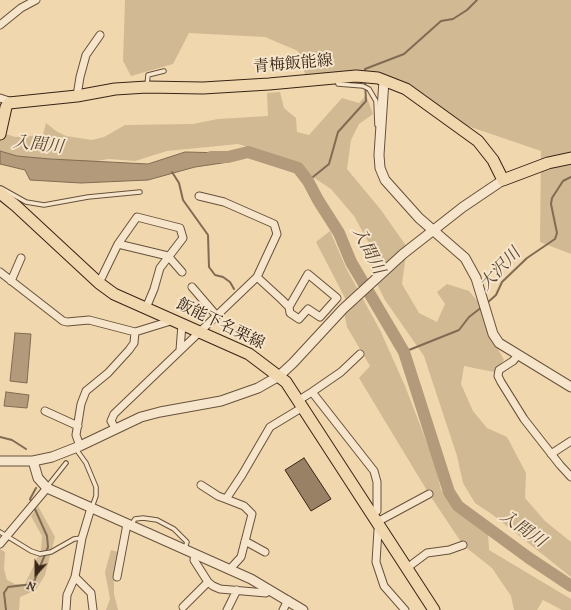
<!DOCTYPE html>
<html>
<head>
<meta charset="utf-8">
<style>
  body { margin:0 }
  #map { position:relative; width:571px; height:610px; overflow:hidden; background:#f1d7ad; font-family:"IM FELL DW Pica",serif }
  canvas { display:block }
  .north { position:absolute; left:16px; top:554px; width:40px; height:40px; -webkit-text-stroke:3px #f6e5ca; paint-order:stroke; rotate:201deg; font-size:11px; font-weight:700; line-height:16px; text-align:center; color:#372416 }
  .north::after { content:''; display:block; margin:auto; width:14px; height:18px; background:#372416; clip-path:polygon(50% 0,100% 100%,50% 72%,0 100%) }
</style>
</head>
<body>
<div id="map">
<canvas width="571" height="610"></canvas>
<div class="north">N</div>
</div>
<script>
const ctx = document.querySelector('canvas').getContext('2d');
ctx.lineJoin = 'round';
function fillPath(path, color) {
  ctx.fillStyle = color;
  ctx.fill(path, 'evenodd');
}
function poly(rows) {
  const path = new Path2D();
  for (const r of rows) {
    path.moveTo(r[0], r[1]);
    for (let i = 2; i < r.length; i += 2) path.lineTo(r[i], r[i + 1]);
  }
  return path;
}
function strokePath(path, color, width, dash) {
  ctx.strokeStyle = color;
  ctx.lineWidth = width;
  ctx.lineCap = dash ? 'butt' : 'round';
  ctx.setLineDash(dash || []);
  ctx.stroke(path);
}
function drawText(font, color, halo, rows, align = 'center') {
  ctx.font = font + ' "IM FELL DW Pica","Noto Serif JP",serif';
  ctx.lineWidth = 4;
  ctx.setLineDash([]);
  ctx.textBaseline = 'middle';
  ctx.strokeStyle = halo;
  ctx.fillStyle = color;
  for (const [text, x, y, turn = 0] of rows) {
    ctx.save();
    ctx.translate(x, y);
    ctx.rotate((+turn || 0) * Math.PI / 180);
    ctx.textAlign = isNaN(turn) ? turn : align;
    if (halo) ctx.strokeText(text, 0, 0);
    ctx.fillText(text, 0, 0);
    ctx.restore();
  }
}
const green = poly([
  [125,0,571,0,571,254,540,242,541,151,453,121,406,84,370,71,305,74,298,51,265,37,189,33,173,64,131,76,123,61],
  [280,92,284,108,296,118,297,132,309,135,342,98,359,103,366,95,373,114,359,124,351,140,347,169,381,210,407,247,402,284,419,313,437,322,445,304,437,292,447,284,469,291,479,303,492,338,504,360,494,372,464,366,461,384,473,411,487,428,507,437,526,473,525,498,545,521,571,542,571,577,493,515,475,503,463,483,457,456,424,356,385,300,371,272,370,245,354,216,331,189,284,158,238,144,167,151,135,161,109,159,90,162,50,159,17,156,0,151,0,132,15,137,43,135,46,123,56,131,66,136,92,140,104,137,125,125,193,124,218,119,268,116,267,93],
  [330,231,346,268,380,330,405,386,434,461,441,490,488,533,489,550,571,599,571,610,562,610,543,600,537,610,514,610,511,596,492,568,463,545,429,494,359,378,370,366,347,327,343,306,346,300,316,242],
  [38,506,55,537,45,575,36,590,20,597,19,610,0,610,0,549,5,552,4,569,7,580,15,584,25,584,41,550,42,536,31,516],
  [111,550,118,552,114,576,114,594,118,610,106,610,110,599,105,572]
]);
const water = poly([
  [0,151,17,156,50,159,148,164,185,152,227,153,229,162,195,167,148,180,81,183,30,180,25,170,0,164,0,151],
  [15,333,31,334,27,383,10,381,15,333],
  [6,392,29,395,27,408,4,406,6,392]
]);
const stream = poly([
  [365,73,365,69,404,54,441,21,453,19,467,10,477,0],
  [172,172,179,183,183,200,208,235,209,267,215,275,223,277,230,282,234,289],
  [308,181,329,164,338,132,366,101,365,81],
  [487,303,496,295,502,282,527,258,555,239,557,233,551,204,552,198,563,181,571,177],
  [404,352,459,330,469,317,482,307],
  [0,437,12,440,26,449],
  [32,503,30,499,36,488],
  [6,610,4,593,8,587,33,584,48,547,47,536,34,507]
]);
const river = poly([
  [211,157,228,157,248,152,298,168,308,181,318,200,339,233,351,262,404,352,449,492,458,506,529,558,571,586]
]);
const building = poly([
  [304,458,331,499,311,511,285,470,304,458]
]);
const service = poly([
  [337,80,338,84,363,86,369,89,376,101,377,125],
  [147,86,148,75,164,71],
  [1,188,26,202,44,205,88,197,140,192],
  [76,449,86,463,96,487,96,496,92,507],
  [47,487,66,463],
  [131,525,135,519,143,518,157,520,174,529,187,542,185,548],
  [0,532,31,551,40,554,51,552,74,539,82,538]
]);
const minor = poly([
  [0,25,21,8,36,0],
  [77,96,80,77,86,55,100,35],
  [0,98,12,102],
  [118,244,168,256,182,272],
  [0,272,63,321,67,322,89,320,135,332],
  [257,277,281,299,289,307,290,313,299,319,308,309,320,317,337,298,308,274,289,307],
  [11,281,21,258],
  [99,283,118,244,137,217,180,228,183,238,160,268,154,289,146,308],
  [192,287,216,315],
  [180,350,182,324],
  [518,355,513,361,499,370,498,376,501,382,524,419,560,465,571,477],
  [312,392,341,372,360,354],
  [299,400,312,392,374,471,377,482,377,511,372,514],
  [45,411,78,426],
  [115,428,111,421,114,414,257,277,277,234,274,224,224,202,199,196],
  [80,446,76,435,81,404,86,391,108,373,129,350,134,343,135,332,174,320],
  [551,454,571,441],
  [201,485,218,496,226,499],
  [377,522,429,494],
  [381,528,378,530,376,562,384,586,405,610],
  [245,541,265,552],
  [0,544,47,488],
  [195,554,194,560,208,582,213,586,220,589,266,593,269,589],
  [407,568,427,553,449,550,463,545],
  [230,569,241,557,252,514,244,506,226,499,242,475,270,427,303,407],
  [75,577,91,593,93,610],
  [117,577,127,524],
  [183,607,208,582],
  [66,610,67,595,75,577,82,538,91,508],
  [227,610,237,590],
  [283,610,288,600]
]);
const tertiary = poly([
  [384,80,379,155,380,168,385,180,419,218,465,258,476,278,493,334,499,343,571,387],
  [0,461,33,461,52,457,80,446,141,417,160,412,221,401,258,388,279,376,293,363,343,309,403,254,463,207,503,180],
  [33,461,38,478,47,488,251,579,303,610]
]);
const primary = poly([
  [0,134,6,107,9,103,77,96,115,89,147,87,203,88,269,84,356,76,378,78,406,89,478,141,493,160,503,180,548,163,571,158],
  [0,193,16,206,99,283,114,294,249,354,286,382,434,610]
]);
const streetNames = [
  ["青梅飯能線",293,65,-5],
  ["飯能下名栗線",220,325,26]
];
const waterNames = [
  ["入間川",38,146,6],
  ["入間川",367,251,63],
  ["大沢川",501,270,-47],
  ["入間川",522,530,35]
];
fillPath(green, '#d1b993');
fillPath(water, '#b29a7a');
strokePath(water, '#816b52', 1);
strokePath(stream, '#816b52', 2);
strokePath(river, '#b29a7a', 12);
fillPath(building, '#988165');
strokePath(building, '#372416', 1);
strokePath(service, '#66513c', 5.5);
strokePath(minor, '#66513c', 9);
strokePath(tertiary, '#66513c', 11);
strokePath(primary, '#372416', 13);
strokePath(service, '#f6e5ca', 3.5);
strokePath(minor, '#f6e5ca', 7);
strokePath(tertiary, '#f6e5ca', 9);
strokePath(primary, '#f1d7ad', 11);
drawText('16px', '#372416', '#f6e5ca', streetNames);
drawText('italic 17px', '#5c4734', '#f6e5ca', waterNames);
</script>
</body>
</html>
